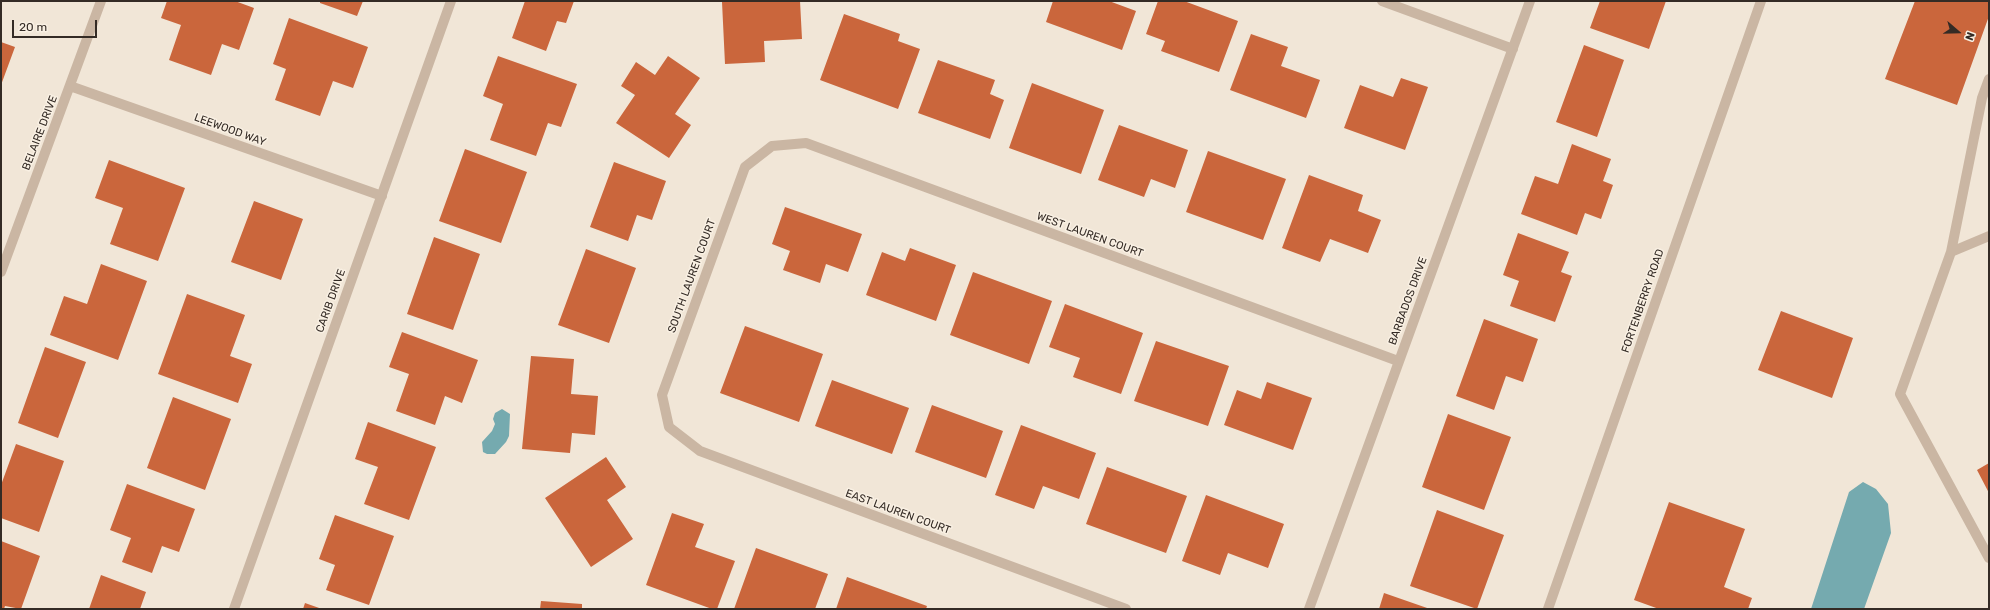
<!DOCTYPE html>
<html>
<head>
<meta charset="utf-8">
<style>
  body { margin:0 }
  #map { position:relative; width:1990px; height:610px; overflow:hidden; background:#f1e6d7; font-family:Rubik,sans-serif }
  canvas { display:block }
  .frame { position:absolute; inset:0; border:2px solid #342b25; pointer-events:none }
  .north { position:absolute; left:1938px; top:12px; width:40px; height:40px; -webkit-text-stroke:3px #f9f0e3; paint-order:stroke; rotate:110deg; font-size:11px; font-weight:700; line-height:16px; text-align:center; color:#342b25 }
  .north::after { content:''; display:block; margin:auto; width:14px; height:18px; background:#342b25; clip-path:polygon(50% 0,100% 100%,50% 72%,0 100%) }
  .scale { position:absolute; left:12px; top:20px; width:85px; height:18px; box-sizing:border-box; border:2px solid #342b25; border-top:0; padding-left:5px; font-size:12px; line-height:14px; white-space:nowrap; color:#342b25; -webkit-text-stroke:3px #f9f0e3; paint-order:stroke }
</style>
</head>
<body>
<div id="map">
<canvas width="1990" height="610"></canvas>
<div class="frame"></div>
<div class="north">N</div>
<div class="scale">20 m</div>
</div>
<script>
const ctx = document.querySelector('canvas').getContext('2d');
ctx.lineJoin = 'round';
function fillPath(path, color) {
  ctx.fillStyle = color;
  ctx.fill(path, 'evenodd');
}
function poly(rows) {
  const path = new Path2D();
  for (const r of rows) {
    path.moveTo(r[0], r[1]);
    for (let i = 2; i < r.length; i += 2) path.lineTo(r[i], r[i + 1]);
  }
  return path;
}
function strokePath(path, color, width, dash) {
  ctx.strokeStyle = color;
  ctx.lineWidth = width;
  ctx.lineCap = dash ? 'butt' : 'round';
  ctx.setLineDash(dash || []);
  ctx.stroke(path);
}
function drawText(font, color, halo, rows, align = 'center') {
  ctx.font = font + ' Rubik,sans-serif';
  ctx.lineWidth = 3;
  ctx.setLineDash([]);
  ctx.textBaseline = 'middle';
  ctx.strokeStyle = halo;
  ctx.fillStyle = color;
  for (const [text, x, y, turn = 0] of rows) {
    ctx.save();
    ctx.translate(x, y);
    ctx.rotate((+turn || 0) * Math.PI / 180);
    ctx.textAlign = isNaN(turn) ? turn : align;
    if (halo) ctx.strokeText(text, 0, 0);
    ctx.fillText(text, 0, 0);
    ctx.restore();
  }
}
const water = poly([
  [502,409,510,414,509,436,506,442,495,454,487,454,483,452,482,442,492,431,495,424,493,419,495,413],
  [1863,482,1876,489,1888,504,1891,533,1864,609,1811,609,1849,492]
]);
const building = poly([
  [167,1,235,1,254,8,239,50,222,44,211,75,169,60,181,25,161,18],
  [320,1,363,1,357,16,320,3],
  [525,1,574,1,566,23,557,21,546,51,512,38],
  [732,1,800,1,802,39,764,41,765,62,725,64,722,2],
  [1053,1,1109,1,1136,11,1122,50,1046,22],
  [1158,1,1184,1,1238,21,1219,72,1161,51,1165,41,1146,34],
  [1600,1,1666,1,1649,49,1590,28],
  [1915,1,1989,1,1989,16,1957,105,1885,79],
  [844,14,900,34,898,41,920,49,898,109,820,80],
  [289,18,368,47,353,88,333,81,320,116,275,100,286,69,273,64],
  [1251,34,1288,47,1281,66,1320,80,1306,118,1230,90],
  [1,42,15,47,1,85],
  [1584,45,1624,60,1597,137,1556,122],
  [498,56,577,84,561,127,548,123,536,156,490,140,503,104,483,96],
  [668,56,700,78,675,114,691,125,669,158,616,123,635,95,621,86,636,62,655,75],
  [938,60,995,80,990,94,1004,100,990,139,918,113],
  [1401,78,1428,87,1405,150,1344,128,1360,85,1393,97],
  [1032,83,1104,110,1081,174,1009,148],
  [1119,125,1188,150,1175,188,1151,179,1144,197,1098,180],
  [1572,144,1611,159,1603,181,1613,185,1601,219,1585,213,1577,235,1521,214,1535,176,1558,184],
  [465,149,527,172,501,243,439,221],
  [1208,151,1286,179,1263,240,1186,212],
  [109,160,185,188,158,261,110,244,123,208,95,198],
  [614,162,666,181,652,220,637,215,628,241,590,227],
  [1309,175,1363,195,1358,211,1381,220,1368,253,1330,239,1320,262,1282,248],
  [254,201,303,219,281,280,231,262],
  [785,207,862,234,848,272,826,264,820,283,783,270,790,251,772,244],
  [1518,233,1569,252,1561,272,1572,276,1555,322,1510,306,1519,281,1503,275],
  [434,237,480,254,453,330,407,314],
  [910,248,956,265,936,321,866,295,882,252,905,261],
  [586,249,636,268,609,343,558,325],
  [101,264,147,281,118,360,50,335,64,296,87,304],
  [973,272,1052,301,1029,364,950,335],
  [187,294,245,315,230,356,252,364,238,403,158,374],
  [1065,304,1143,333,1121,394,1073,377,1080,358,1049,347],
  [1781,311,1853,338,1832,398,1758,370],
  [1484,319,1538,339,1523,382,1506,376,1494,410,1456,396],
  [745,326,823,354,799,422,720,393],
  [402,332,478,360,462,403,445,396,435,425,396,411,409,374,389,367],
  [1156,341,1229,366,1208,426,1134,401],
  [45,347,86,362,58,438,18,423],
  [531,356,574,359,571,394,598,396,595,435,572,433,570,453,522,449],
  [832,380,909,408,892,454,815,426],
  [1267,382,1312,398,1293,450,1224,425,1237,390,1261,399],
  [173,397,231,419,205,490,147,468],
  [932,405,1003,431,986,478,915,452],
  [1448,414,1511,437,1484,510,1422,487],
  [368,422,436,447,409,520,364,504,378,467,355,459],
  [1021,425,1096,453,1079,499,1043,486,1034,509,995,495],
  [16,444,64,461,39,532,1,518,1,485],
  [606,457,626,487,607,500,633,539,591,567,545,498],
  [1989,463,1989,493,1977,470],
  [1107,467,1187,496,1166,553,1086,524],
  [127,484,195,509,179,552,162,546,152,573,122,562,131,538,110,530],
  [1206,495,1284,524,1268,568,1228,553,1220,575,1182,561],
  [1669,502,1745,529,1724,587,1752,598,1748,609,1659,609,1634,600],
  [1437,510,1504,535,1477,609,1410,586],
  [672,513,704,524,695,547,735,561,717,609,712,609,646,585],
  [335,515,394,536,369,605,326,590,335,565,319,559],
  [1,541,40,556,21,609,5,606,4,609,1,609],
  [756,548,828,574,815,609,734,609],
  [101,575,146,592,140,609,89,609],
  [847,577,927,606,926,609,836,609],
  [1384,593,1430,609,1379,609],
  [541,601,582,604,582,609,540,609],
  [305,603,322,609,303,609]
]);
const service = poly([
  [1989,236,1951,252,1900,394,1989,558],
  [1951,252,1982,98,1989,79]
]);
const minor = poly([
  [1382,1,1513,49],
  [70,86,382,196],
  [1,272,101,1],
  [234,609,451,1],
  [1126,609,700,451,669,427,662,395,745,167,772,146,806,143,1398,361],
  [1309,609,1530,1]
]);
const tertiary = poly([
  [1548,609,1761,1]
]);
const streetNames = [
  ["LEEWOOD WAY",230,130,20],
  ["BELAIRE DRIVE",40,133,-69],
  ["WEST LAUREN COURT",1090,235,20],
  ["SOUTH LAUREN COURT",692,276,-70],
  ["CARIB DRIVE",331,301,-70],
  ["BARBADOS DRIVE",1408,301,-70],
  ["FORTENBERRY ROAD",1643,301,-71],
  ["EAST LAUREN COURT",898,512,20]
];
fillPath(water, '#75aaaf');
fillPath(building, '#ca663c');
strokePath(service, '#cab6a3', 10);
strokePath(minor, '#cab6a3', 10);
strokePath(tertiary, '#cab6a3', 10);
drawText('11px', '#342b25', '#f9f0e3', streetNames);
</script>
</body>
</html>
